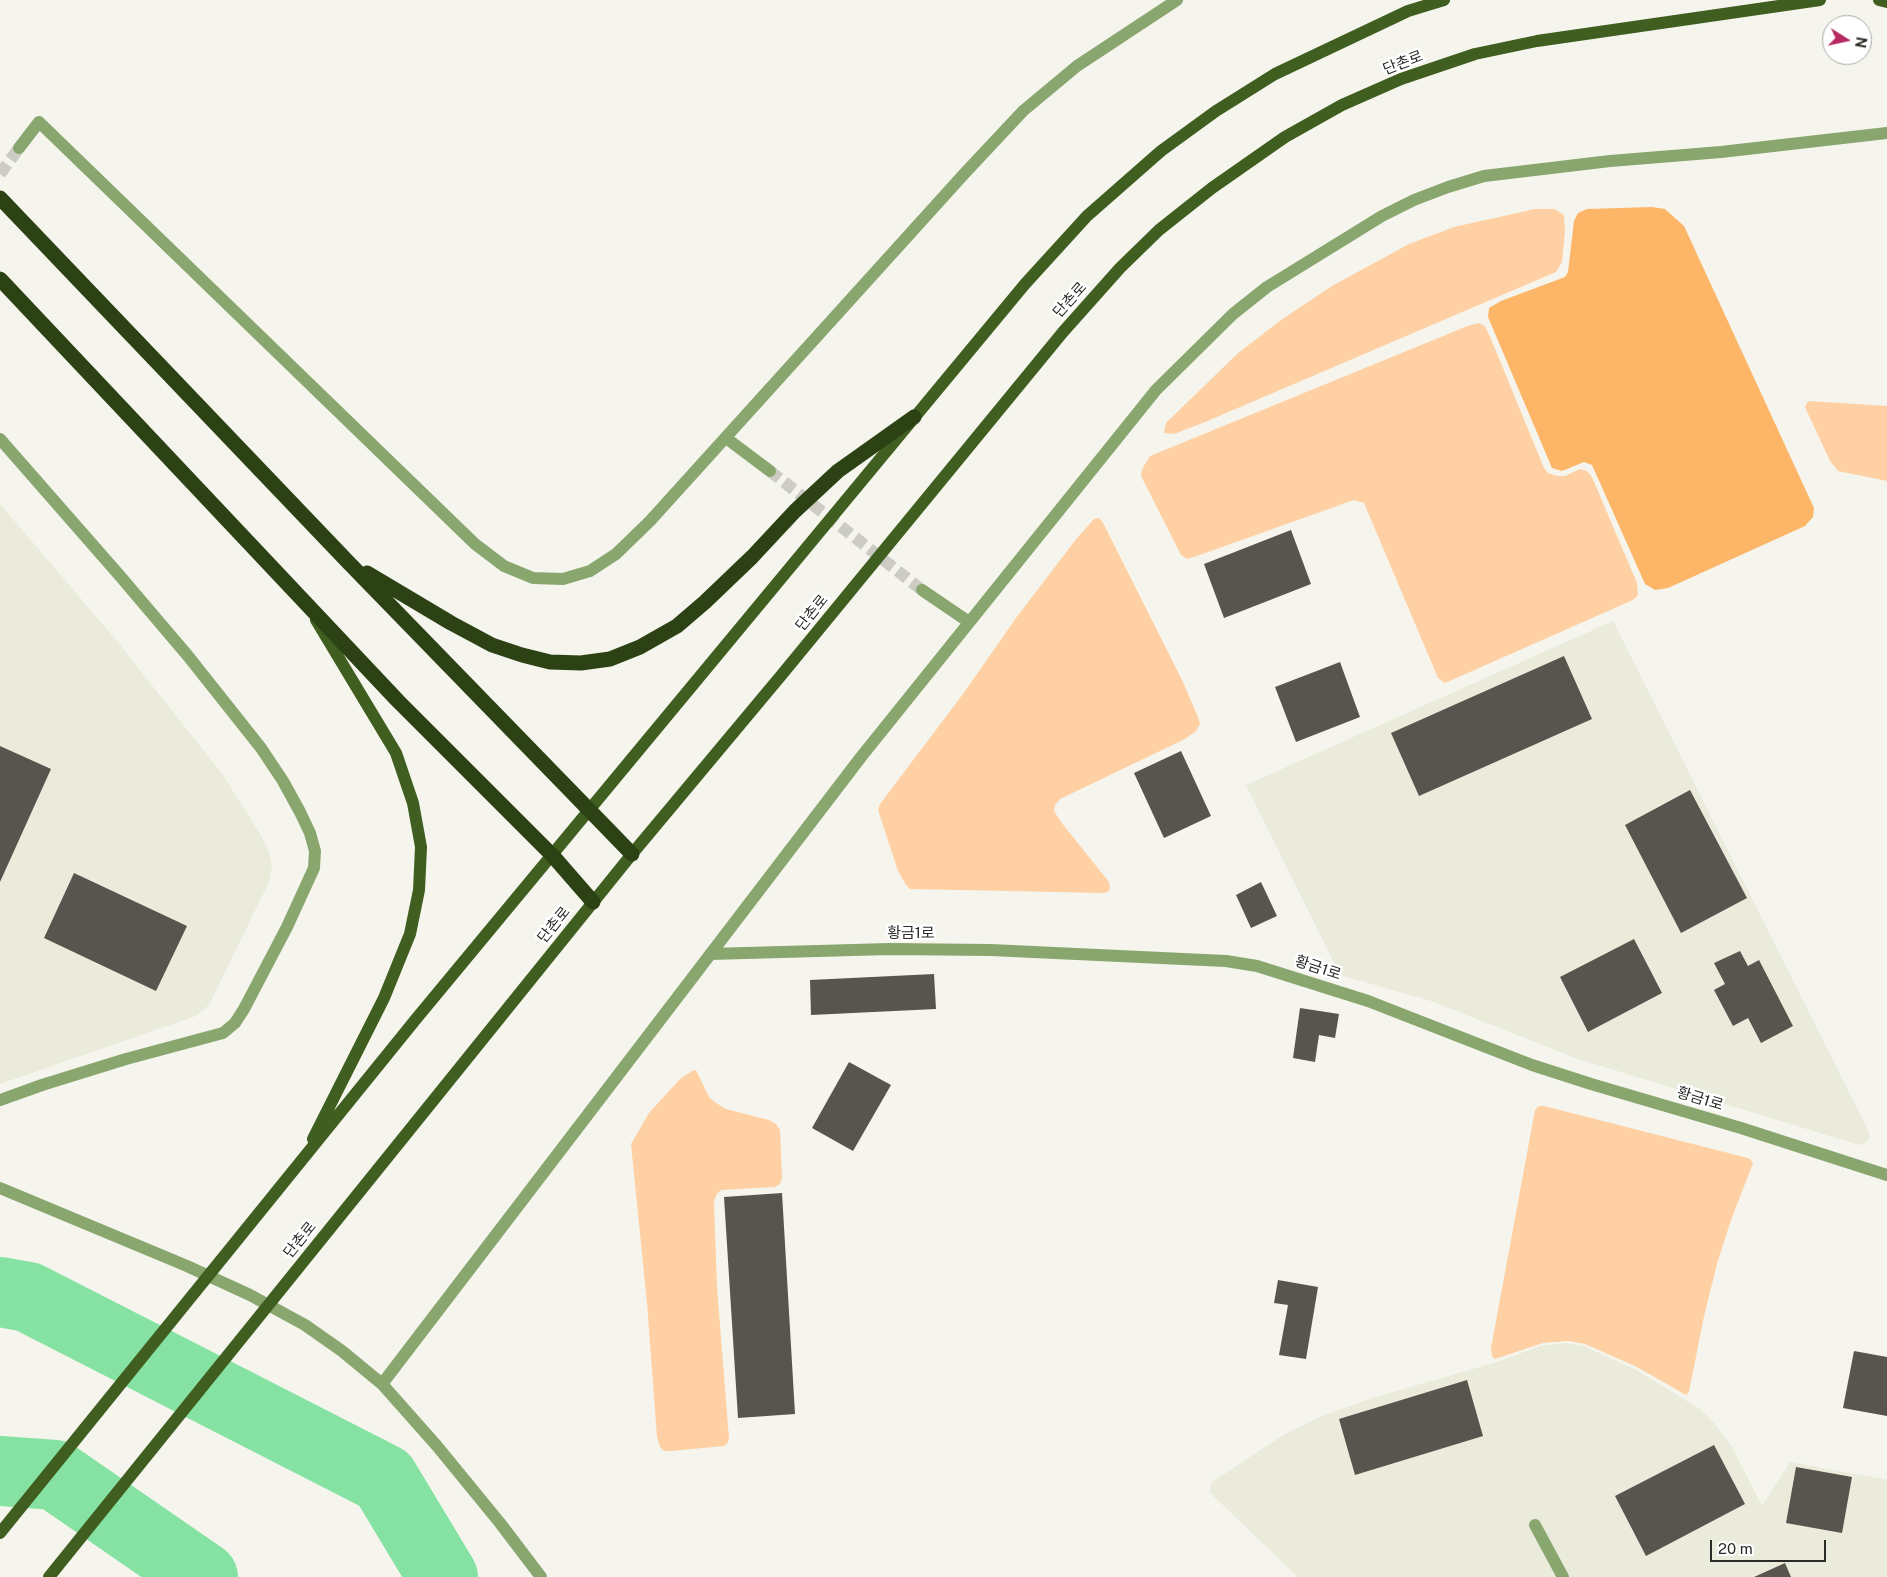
<!DOCTYPE html>
<html>
<head>
<meta charset="utf-8">
<style>
  body { margin:0 }
  #map { position:relative; width:1887px; height:1577px; overflow:hidden; background:#f5f5ed; font-family:"Public Sans",sans-serif }
  canvas { display:block }
  .north { position:absolute; left:1822px; top:15px; width:50px; height:50px; box-sizing:border-box; background:#fff; border:1px solid #aaaaa9; border-radius:50%; rotate:100deg; font-size:14px; font-weight:700; line-height:20px; text-align:center; color:#2a2a27 }
  .north::after { content:''; display:block; margin:auto; width:18px; height:22px; background:#b62a61; clip-path:polygon(50% 0,100% 100%,50% 72%,0 100%) }
  .scale { position:absolute; left:1710px; top:1540px; width:116px; height:22px; box-sizing:border-box; border:2px solid #2a2a27; border-top:0; padding-left:6px; font-size:15px; line-height:18px; white-space:nowrap; color:#2a2a27; -webkit-text-stroke:4px #fff; paint-order:stroke }
</style>
</head>
<body>
<div id="map">
<canvas width="1887" height="1577"></canvas>
<div class="north">N</div>
<div class="scale">20 m</div>
</div>
<script>
const ctx = document.querySelector('canvas').getContext('2d');
ctx.lineJoin = 'round';
function fillPath(path, color) {
  ctx.fillStyle = color;
  ctx.fill(path, 'evenodd');
}
function poly(rows) {
  const path = new Path2D();
  for (const r of rows) {
    path.moveTo(r[0], r[1]);
    for (let i = 2; i < r.length; i += 2) path.lineTo(r[i], r[i + 1]);
  }
  return path;
}
function strokePath(path, color, width, dash) {
  ctx.strokeStyle = color;
  ctx.lineWidth = width;
  ctx.lineCap = dash ? 'butt' : 'round';
  ctx.setLineDash(dash || []);
  ctx.stroke(path);
}
function drawText(font, color, halo, rows, align = 'center') {
  ctx.font = font + ' "Public Sans","Noto Sans KR",sans-serif';
  ctx.lineWidth = 5;
  ctx.setLineDash([]);
  ctx.textBaseline = 'middle';
  ctx.strokeStyle = halo;
  ctx.fillStyle = color;
  for (const [text, x, y, turn = 0] of rows) {
    ctx.save();
    ctx.translate(x, y);
    ctx.rotate((+turn || 0) * Math.PI / 180);
    ctx.textAlign = isNaN(turn) ? turn : align;
    if (halo) ctx.strokeText(text, 0, 0);
    ctx.fillText(text, 0, 0);
    ctx.restore();
  }
}
const built = poly([
  [0,504,117,641,223,775,262,837,269,852,272,867,269,882,209,1005,196,1016,0,1084],
  [1613,621,1868,1130,1870,1137,1867,1142,1859,1145,1575,1058,1431,1001,1340,975,1246,785],
  [1565,1343,1584,1346,1636,1370,1700,1409,1714,1423,1732,1447,1762,1506,1790,1462,1887,1480,1887,1577,1298,1577,1209,1492,1212,1482,1285,1434,1320,1417,1372,1398,1497,1362,1540,1346]
]);
const green = poly([
  [1535,209,1555,209,1564,215,1565,231,1562,262,1556,272,1205,422,1174,434,1164,433,1166,423,1237,354,1281,320,1332,286,1409,244,1454,227],
  [1479,323,1485,326,1491,339,1544,468,1548,473,1557,476,1565,476,1580,469,1587,471,1592,477,1637,583,1638,595,1633,600,1445,683,1438,678,1364,503,1354,500,1194,557,1187,559,1181,555,1141,476,1142,469,1150,456,1470,325],
  [1808,401,1887,406,1887,481,1838,471,1830,461,1805,407],
  [1099,518,1102,521,1182,680,1198,717,1200,724,1196,731,1185,739,1060,799,1055,805,1054,811,1061,822,1109,882,1110,888,1109,891,1104,893,910,889,906,885,898,871,878,810,880,804,963,694,1016,618,1077,538,1094,519],
  [696,1070,709,1097,716,1103,726,1109,769,1120,776,1124,780,1130,782,1178,780,1184,775,1187,721,1190,717,1194,714,1201,717,1287,729,1439,727,1444,724,1446,671,1451,664,1451,660,1447,657,1437,647,1303,631,1144,649,1113,680,1079,692,1071],
  [1539,1106,1544,1106,1744,1157,1750,1159,1753,1163,1730,1223,1717,1264,1704,1316,1689,1392,1686,1395,1637,1367,1585,1344,1568,1341,1543,1343,1495,1359,1492,1356,1491,1348,1535,1110]
]);
const forest = poly([
  [1652,207,1665,209,1684,226,1814,508,1813,517,1805,526,1668,588,1655,590,1645,584,1592,465,1584,462,1562,471,1552,468,1488,317,1489,308,1501,301,1565,277,1568,272,1574,221,1578,213,1587,209]
]);
const river = poly([
  [0,1292,28,1297,384,1479,443,1577],
  [0,1471,55,1475,203,1577]
]);
const building = poly([
  [1291,530,1311,584,1224,618,1204,564],
  [1564,656,1592,719,1419,796,1391,733],
  [1340,662,1360,717,1296,742,1275,687],
  [0,746,51,769,0,882],
  [1181,751,1211,816,1164,838,1134,773],
  [1690,790,1747,898,1681,933,1625,825],
  [74,873,187,926,156,991,44,938],
  [1261,882,1277,916,1251,928,1236,895],
  [1634,939,1662,993,1588,1032,1560,977],
  [1740,951,1748,966,1759,960,1793,1026,1761,1043,1748,1018,1733,1026,1714,990,1725,984,1714,963],
  [934,974,936,1009,811,1015,810,980],
  [1300,1008,1339,1014,1335,1038,1319,1035,1315,1062,1293,1058],
  [849,1062,891,1085,853,1151,812,1128],
  [782,1193,795,1414,738,1418,724,1197],
  [1278,1280,1318,1287,1306,1359,1279,1355,1288,1305,1274,1303],
  [1854,1351,1887,1357,1887,1416,1843,1408],
  [1467,1380,1483,1436,1355,1475,1339,1419],
  [1714,1445,1745,1504,1646,1556,1615,1496],
  [1796,1467,1852,1477,1842,1533,1786,1523],
  [1785,1563,1791,1577,1754,1577]
]);
const minorTunnel = poly([
  [0,174,19,148],
  [770,471,922,590]
]);
const minor = poly([
  [19,148,39,122,475,544,504,566,533,578,563,579,590,571,616,554,650,521,964,174,1023,111,1077,66,1177,0],
  [726,438,770,471],
  [0,439,120,576,188,656,261,748,283,781,300,812,310,833,315,851,314,868,287,927,244,1009,235,1023,223,1033,126,1059,42,1085,0,1100],
  [922,590,969,622],
  [710,954,889,949,991,950,1226,961,1257,966,1368,1001,1532,1065,1591,1084,1741,1128,1887,1175],
  [0,1188,187,1266,250,1295,305,1325,342,1351,382,1384,437,1446,500,1523,541,1577],
  [382,1384,861,757,1156,390,1233,314,1267,287,1382,216,1414,200,1448,187,1484,176,1610,161,1721,152,1887,133],
  [1535,1525,1563,1577]
]);
const major = poly([
  [1879,0,1887,2],
  [313,1139,384,998,410,934,419,890,421,847,413,803,396,753,316,620],
  [0,1533,416,1019,1025,284,1087,216,1161,151,1216,111,1275,74,1408,11,1444,0],
  [49,1577,632,854,784,672,1063,332,1120,268,1159,230,1212,188,1285,137,1342,105,1401,79,1475,54,1537,41,1820,0]
]);
const highway = poly([
  [0,198,348,562,632,854],
  [0,279,398,701,553,856,593,902],
  [367,573,451,623,492,645,522,655,550,662,581,663,610,659,640,647,677,626,705,602,752,557,795,511,838,471,914,417]
]);
const streetNames = [
  ["단촌로",1403,63,-21],
  ["단촌로",1070,300,-48],
  ["단촌로",812,613,-51],
  ["단촌로",554,925,-51],
  ["황금1로",911,933],
  ["황금1로",1318,968,18],
  ["황금1로",1700,1099,17],
  ["단촌로",300,1240,-51]
];
fillPath(built, '#eaebdb');
fillPath(green, '#fed0a3');
fillPath(forest, '#fdb567');
strokePath(river, '#86e2a2', 70);
fillPath(building, '#57554e');
strokePath(minorTunnel, '#ccccc5', 12, [12, 6]);
strokePath(minor, '#89a66f', 12);
strokePath(major, '#405e20', 12);
strokePath(highway, '#2c4215', 15);
drawText('15px', '#2a2a27', '#fff', streetNames);
</script>
</body>
</html>
